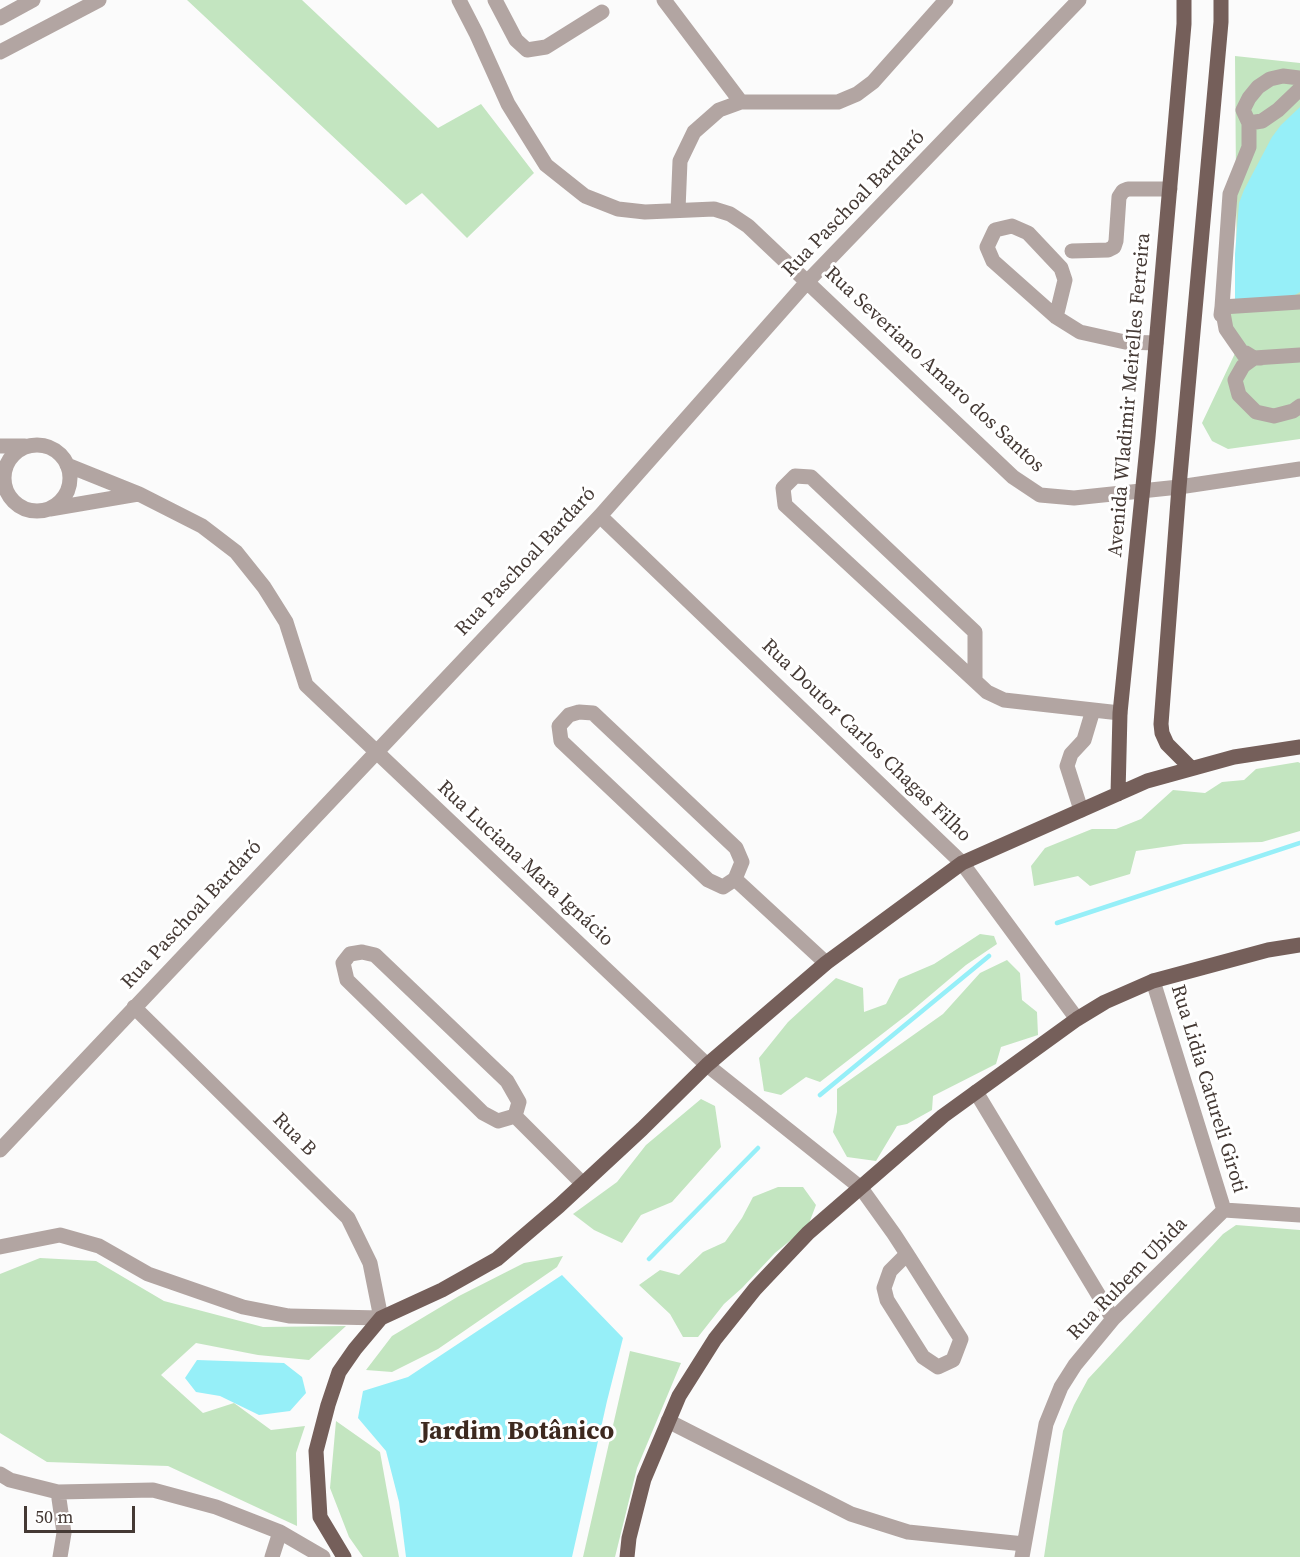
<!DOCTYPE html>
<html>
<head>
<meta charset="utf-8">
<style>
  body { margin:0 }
  #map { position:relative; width:1300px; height:1557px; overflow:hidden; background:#fbfbfb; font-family:"Source Serif 4",serif }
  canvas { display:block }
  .scale { position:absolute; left:24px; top:1506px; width:111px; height:27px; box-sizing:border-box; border:3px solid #443934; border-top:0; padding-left:8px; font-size:18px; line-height:21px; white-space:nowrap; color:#443934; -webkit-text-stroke:4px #fff; paint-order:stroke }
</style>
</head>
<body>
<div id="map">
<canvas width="1300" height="1557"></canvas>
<div class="scale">50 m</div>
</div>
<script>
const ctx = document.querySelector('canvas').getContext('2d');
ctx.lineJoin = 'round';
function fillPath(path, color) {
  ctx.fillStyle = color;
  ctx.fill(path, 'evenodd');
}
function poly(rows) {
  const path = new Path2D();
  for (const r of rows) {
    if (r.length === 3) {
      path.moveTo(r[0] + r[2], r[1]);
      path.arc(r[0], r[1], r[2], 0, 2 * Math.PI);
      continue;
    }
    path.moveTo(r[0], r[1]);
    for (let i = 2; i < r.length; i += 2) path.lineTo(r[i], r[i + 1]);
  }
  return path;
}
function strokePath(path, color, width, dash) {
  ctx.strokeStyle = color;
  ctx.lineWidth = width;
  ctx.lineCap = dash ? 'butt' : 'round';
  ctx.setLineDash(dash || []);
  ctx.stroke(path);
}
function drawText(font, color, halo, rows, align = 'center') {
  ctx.font = font + ' "Source Serif 4",serif';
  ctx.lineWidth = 6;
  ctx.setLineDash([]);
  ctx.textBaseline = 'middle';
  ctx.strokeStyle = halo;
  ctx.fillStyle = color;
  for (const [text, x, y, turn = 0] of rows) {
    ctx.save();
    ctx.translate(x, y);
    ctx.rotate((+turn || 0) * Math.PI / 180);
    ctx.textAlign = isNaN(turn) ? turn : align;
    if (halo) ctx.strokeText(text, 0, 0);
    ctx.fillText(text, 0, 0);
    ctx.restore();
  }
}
const green = poly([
  [187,0,302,0,438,128,481,104,534,173,467,238,422,193,406,205],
  [1235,56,1300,63,1300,439,1228,449,1212,441,1202,423,1238,347,1222,307,1237,305],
  [1298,762,1300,763,1300,831,1262,842,1184,844,1136,851,1130,874,1090,886,1078,876,1034,886,1031,866,1045,848,1092,829,1116,829,1141,819,1173,790,1205,793,1222,782,1244,780,1256,769],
  [980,934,994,936,997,944,966,965,908,1014,820,1082,806,1077,781,1095,764,1091,759,1058,788,1022,836,978,863,988,864,1012,886,1004,899,979,934,964],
  [1007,960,1020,973,1022,1000,1037,1012,1038,1035,1001,1047,996,1064,933,1096,932,1110,907,1124,897,1126,876,1161,847,1157,833,1132,837,1112,837,1089,943,1014,980,973],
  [701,1099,715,1106,721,1147,672,1202,641,1215,622,1243,594,1230,573,1214,617,1182,646,1145],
  [778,1187,803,1187,816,1205,808,1226,775,1253,742,1288,724,1304,698,1337,683,1337,670,1314,639,1285,660,1270,679,1275,703,1252,725,1242,742,1218,753,1197],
  [1236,1225,1300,1230,1300,1557,1044,1557,1063,1431,1074,1405,1088,1379,1223,1234],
  [563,1256,557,1267,438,1349,392,1372,366,1370,392,1336,459,1296,524,1263],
  [40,1258,96,1261,164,1301,263,1327,346,1326,309,1360,258,1355,196,1343,161,1375,203,1413,234,1403,271,1430,305,1426,296,1453,297,1526,168,1466,47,1462,0,1433,0,1274],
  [630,1351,681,1363,637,1468,615,1557,583,1557],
  [336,1421,380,1452,399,1557,363,1557,349,1537,330,1488]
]);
const water = poly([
  [1300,107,1300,292,1288,299,1235,304,1235,254,1239,203,1244,190,1272,137,1281,125],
  [562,1275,623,1338,607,1401,572,1557,406,1557,399,1502,386,1451,358,1418,363,1391,408,1377],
  [197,1360,284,1363,302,1377,306,1393,290,1411,259,1415,220,1396,196,1392,185,1378]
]);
const stream = poly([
  [1057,923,1300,843],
  [820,1095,989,956],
  [649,1259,758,1148]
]);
const minor = poly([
  [459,0,476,33,508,104,546,165,585,196,618,209,645,212,714,209,730,214,748,226,1013,477,1040,495,1074,498,1179,487,1300,469],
  [495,0,516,40,527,50,546,47,602,12],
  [664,0,741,102],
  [0,18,33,0],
  [0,52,99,0],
  [1249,123,1243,110,1249,98,1258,87,1270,79,1283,76,1300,78],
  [678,210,680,161,694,132,719,110,741,102,838,102,857,94,873,82,946,0],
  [1072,251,1108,250,1114,247,1116,241,1119,197,1123,191,1128,189,1170,189],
  [1221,315,1222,307,1300,302],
  [1056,317,1065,280,1061,268,1028,233,1012,226,995,230,987,247,993,261,1056,317,1080,332,1125,342,1156,343],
  [1246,353,1254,358,1300,355],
  [1254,358,1244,355,1226,329,1222,307,1230,194,1249,147,1249,123,1262,121,1278,110,1300,89],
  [1261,358,1254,358,1243,366,1235,380,1239,395,1256,412,1274,416,1293,411,1300,406],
  [37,478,33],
  [0,446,25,446],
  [67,465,139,494,202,526,236,552,264,587,286,622,306,685,707,1065,861,1188,894,1234,907,1254,961,1339,953,1360,938,1367,923,1357,887,1300,884,1288,890,1271,907,1254],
  [50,509,138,494],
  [600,516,962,863,1077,1019],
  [975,681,975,632,811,477,795,476,783,488,785,505,987,692,1004,700,1120,713],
  [579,712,593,713,736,848,742,862,735,879,723,887,708,880,561,741,559,726,569,715,579,712],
  [1081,810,1067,766,1071,754,1084,740,1093,710],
  [735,879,826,963],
  [362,952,375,955,507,1081,519,1102,515,1116,498,1121,483,1113,347,980,343,963,350,954,362,952],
  [1153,981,1224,1210],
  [976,1092,1113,1319],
  [515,1116,583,1184],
  [0,1150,600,516,807,282,1079,0],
  [0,1247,60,1235,99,1246,148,1274,243,1307,289,1316,381,1318,370,1263,348,1218,134,1007],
  [668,1421,851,1514,908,1532,1024,1544],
  [0,1474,10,1480,58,1492,153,1490,216,1507,280,1532,323,1557],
  [58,1492,64,1533,60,1557],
  [272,1557,280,1532],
  [1022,1557,1046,1424,1061,1387,1075,1365,1113,1319,1224,1210,1300,1215]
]);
const major = poly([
  [1191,768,1167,744,1162,733,1161,724,1179,487,1221,22,1221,0],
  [1118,794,1120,713,1148,437,1184,24,1184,0],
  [344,1557,320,1517,316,1451,328,1405,339,1372,355,1349,381,1318,442,1290,497,1259,559,1206,642,1129,707,1065,826,963,962,863,1147,781,1234,757,1300,747],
  [627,1557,629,1538,644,1479,679,1396,715,1339,755,1289,808,1233,943,1116,1077,1019,1105,1002,1153,981,1268,950,1300,945]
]);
const streetNames = [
  ["Rua Paschoal Bardaró",854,204,-46],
  ["Rua Severiano Amaro dos Santos",934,370,43],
  ["Avenida Wladimir Meirelles Ferreira",1130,395,-85],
  ["Rua Paschoal Bardaró",526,562,-47],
  ["Rua Doutor Carlos Chagas Filho",866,741,44],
  ["Rua Luciana Mara Ignácio",525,864,43],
  ["Rua Paschoal Bardaró",192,915,-47],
  ["Rua Lidia Catureli Giroti",1208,1089,73],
  ["Rua B",294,1135,45],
  ["Rua Rubem Ubida",1128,1279,-46]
];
const districtNames = [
  ["Jardim Botânico",517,1432]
];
fillPath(green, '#c3e5c0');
fillPath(water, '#96eff8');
strokePath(stream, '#96eff8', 4.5);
strokePath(minor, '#b2a5a2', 15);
strokePath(major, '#755f5a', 15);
drawText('20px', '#443934', '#fff', streetNames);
drawText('bold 26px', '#3d291f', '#fff', districtNames);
</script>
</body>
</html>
